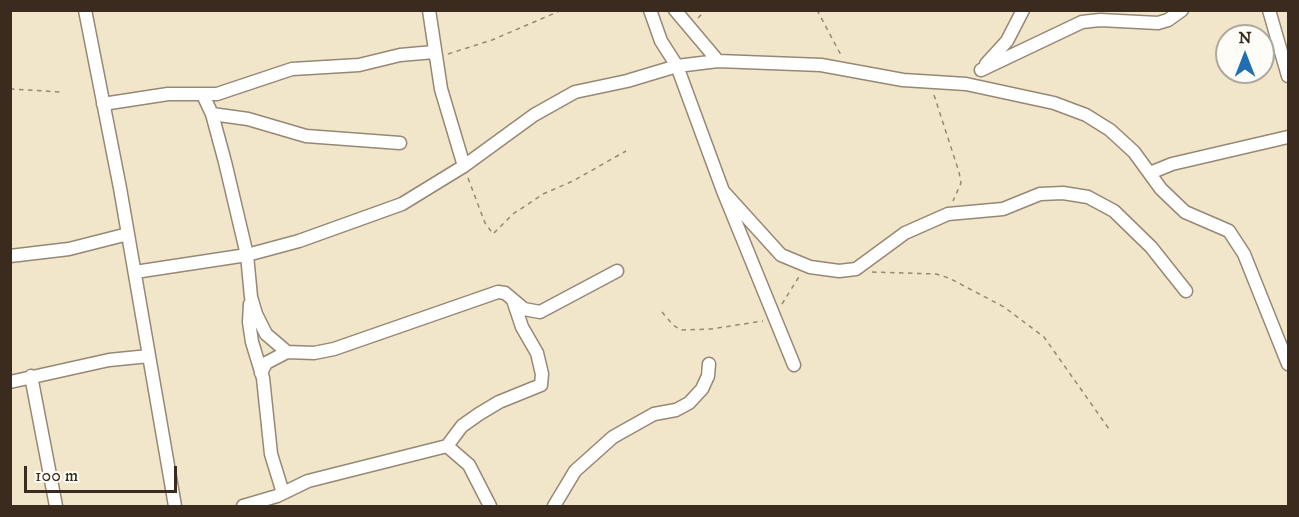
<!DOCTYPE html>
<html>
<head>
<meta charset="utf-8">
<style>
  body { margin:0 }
  #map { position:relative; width:1299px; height:517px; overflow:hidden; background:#f1e5ca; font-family:"IM FELL DW Pica",serif }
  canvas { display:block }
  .frame { position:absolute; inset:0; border:12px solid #3b2a1e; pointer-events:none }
  .north { position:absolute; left:1215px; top:24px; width:60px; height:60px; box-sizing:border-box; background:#fdfcf7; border:2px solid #afa8a0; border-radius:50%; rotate:0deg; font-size:16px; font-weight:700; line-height:24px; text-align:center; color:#3b2a1e }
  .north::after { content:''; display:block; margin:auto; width:21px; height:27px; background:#1f6fb2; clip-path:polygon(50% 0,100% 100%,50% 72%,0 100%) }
  .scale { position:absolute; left:24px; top:466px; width:153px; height:27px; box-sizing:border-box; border:3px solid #3b2a1e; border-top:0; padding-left:8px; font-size:18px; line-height:21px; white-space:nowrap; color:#3b2a1e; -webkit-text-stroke:4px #fdfcf7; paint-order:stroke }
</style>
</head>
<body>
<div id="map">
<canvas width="1299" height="517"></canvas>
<div class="frame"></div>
<div class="north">N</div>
<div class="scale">100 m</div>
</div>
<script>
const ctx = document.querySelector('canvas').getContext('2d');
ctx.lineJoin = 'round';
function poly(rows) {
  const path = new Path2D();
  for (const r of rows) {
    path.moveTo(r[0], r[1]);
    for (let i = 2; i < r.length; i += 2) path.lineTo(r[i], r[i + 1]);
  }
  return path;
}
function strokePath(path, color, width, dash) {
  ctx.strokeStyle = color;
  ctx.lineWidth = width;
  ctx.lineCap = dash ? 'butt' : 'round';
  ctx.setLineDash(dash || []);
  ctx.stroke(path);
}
const path = poly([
  [817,10,842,57],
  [698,18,706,10],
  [448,54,492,40,562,10],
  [10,89,61,92],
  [934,95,959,172,961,183,953,201],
  [468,178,485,223,493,234,513,214,543,194,573,181,626,151],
  [872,272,936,274,949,278,1004,307,1044,337,1109,429],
  [782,304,800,275],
  [662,312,673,325,681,330,711,329,763,321]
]);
const minor = poly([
  [85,10,120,188,175,506],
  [429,10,441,89,464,166],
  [650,10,661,41,677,66,723,191,794,365],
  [675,10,718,61],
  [1269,10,1288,76],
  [986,64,1007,41,1023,10],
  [981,70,1082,22,1100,20,1158,23,1168,20,1182,10],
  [203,95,212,114,225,162,247,255,251,297,256,314,266,334,287,352,314,353,334,349,498,292,505,293,524,309,540,312,617,271],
  [103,104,168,94,217,94,292,69,359,65,400,55,434,52],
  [212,114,248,119,306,136,400,143],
  [1150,173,1172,164,1288,137],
  [723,191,781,255,810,267,839,271,856,269,905,233,948,214,1003,209,1040,194,1063,193,1088,197,1114,211,1151,247,1186,291],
  [10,256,69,249,128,234],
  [135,272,247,255,299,241,402,204,464,166,534,115,575,92,627,81,677,66,718,61,821,65,903,80,966,84,1054,103,1086,115,1110,130,1134,152,1161,189,1185,212,1229,231,1244,254,1288,364],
  [250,304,249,322,252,342,263,378,271,454,283,493],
  [261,373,266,363,287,352],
  [31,376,56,506],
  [10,382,109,360,149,356],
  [447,446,462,426,479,414,499,402,541,385,542,374,537,353,522,327,513,300],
  [243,506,277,496,308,481,447,446,469,465,490,506],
  [554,506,575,471,613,437,654,414,676,410,689,403,702,389,708,376,709,364]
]);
strokePath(minor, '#968874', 15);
strokePath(path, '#968874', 1.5, [4.5, 4.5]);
strokePath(minor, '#fff', 12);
</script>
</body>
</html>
